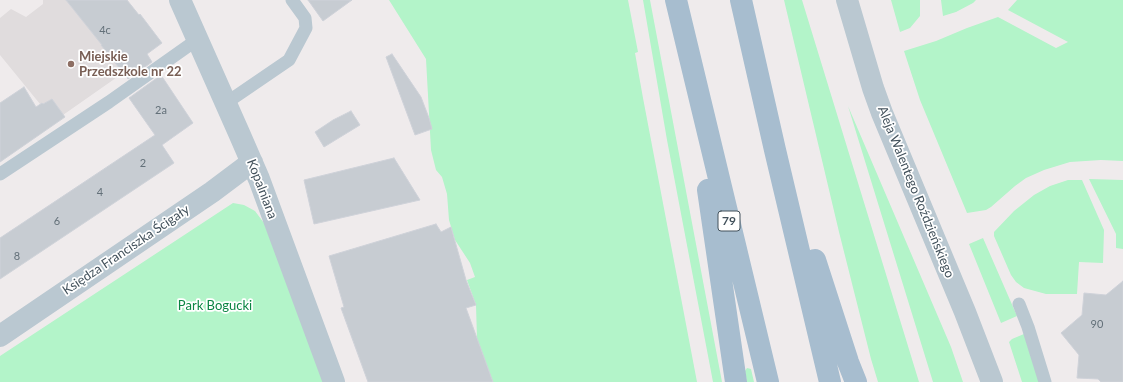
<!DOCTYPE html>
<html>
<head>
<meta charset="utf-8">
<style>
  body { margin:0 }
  canvas { display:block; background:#efebec }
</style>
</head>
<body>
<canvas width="1123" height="382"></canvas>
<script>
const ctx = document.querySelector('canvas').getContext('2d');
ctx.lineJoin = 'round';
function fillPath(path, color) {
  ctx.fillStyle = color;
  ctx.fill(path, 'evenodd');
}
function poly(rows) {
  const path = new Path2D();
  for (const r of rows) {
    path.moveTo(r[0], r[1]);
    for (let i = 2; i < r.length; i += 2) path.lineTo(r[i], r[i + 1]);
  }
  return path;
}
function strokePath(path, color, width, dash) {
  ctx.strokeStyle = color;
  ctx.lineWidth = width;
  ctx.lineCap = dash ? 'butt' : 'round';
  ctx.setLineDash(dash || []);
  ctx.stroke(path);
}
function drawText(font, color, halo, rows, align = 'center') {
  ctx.font = font + ' Lato,sans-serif';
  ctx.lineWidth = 3.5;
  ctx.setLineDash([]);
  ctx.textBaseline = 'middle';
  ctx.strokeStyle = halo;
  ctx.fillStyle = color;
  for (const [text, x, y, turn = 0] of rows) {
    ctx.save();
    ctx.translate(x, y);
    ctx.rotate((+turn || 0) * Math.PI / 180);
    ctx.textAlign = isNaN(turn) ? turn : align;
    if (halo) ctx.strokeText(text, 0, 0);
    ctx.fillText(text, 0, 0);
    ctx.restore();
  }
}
const education = poly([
  [43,0,66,0,102,44,161,43,123,73,63,115,52,99,43,104,42,103,40,104,0,55,0,18,11,9,26,17,43,4]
]);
const green = poly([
  [389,0,628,0,638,52,635,53,643,98,697,382,493,382,477,339,476,305,467,280,475,277,470,263,455,240,449,220,447,194,442,177,436,170,431,150,426,59],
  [643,0,650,0,722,382,713,382,667,140],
  [784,0,802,0,919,382,878,382,871,359,839,232],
  [891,0,920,0,920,16,910,28,900,32],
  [941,0,976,0,973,3,956,12,943,16],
  [1017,0,1123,0,1123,161,1101,160,1070,162,1044,170,1026,178,1015,186,991,207,986,210,967,213,920,100,904,51,936,41,967,28,998,17,1056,48,1068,42,1008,10],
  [848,106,951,347,963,382,933,382],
  [1089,179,1123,180,1123,249,1116,248,1116,234],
  [1068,180,1082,180,1104,230,1103,263,1079,262,1077,294,1046,294,1024,288,1016,282,1011,275,994,236,994,232,1014,211,1034,195,1050,186],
  [233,203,244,205,255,211,264,223,325,382,0,382,0,356],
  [983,238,1017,316,1001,323,969,244],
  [1024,334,1039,382,1022,382,1009,342,1012,339],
  [747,368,751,369,754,382,747,382,745,371]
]);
const building = poly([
  [66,0,127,0,139,15,140,14,162,43,147,54,152,62,128,79,101,45,102,45,66,0],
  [308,0,352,0,323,21,308,0],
  [392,54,421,97,429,118,432,129,415,135,386,57,392,54],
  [161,75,193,123,162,145,174,163,0,279,0,238,155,135,129,98,161,75],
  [24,87,36,107,42,103,43,104,52,99,65,117,0,162,0,103,24,87],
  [351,111,360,125,324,147,315,132,333,120,351,111],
  [394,158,420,200,314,224,304,180,394,158],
  [436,224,441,232,451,227,466,280,476,305,466,308,493,382,368,382,341,308,344,307,329,256,436,224],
  [1123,281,1123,382,1101,382,1098,379,1077,378,1079,355,1061,333,1082,315,1084,293,1106,295,1123,281]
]);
const lane = poly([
  [226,103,289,60,306,28,305,18,292,0],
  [0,174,109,102,198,39],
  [1019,304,1028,327,1045,382]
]);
const street = poly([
  [180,0,239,133,259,179,334,382],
  [847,0,873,88,882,113,965,312,992,382],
  [0,336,212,192,252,162]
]);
const primary = poly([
  [676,0,768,382],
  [741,0,775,150,830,382],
  [708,190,736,382],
  [815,260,848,362,856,382]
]);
const markers = [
  [71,64,4,"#8d6e63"]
];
const numberNames = [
  ["4c",105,30],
  ["2a",161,110],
  ["2",143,163],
  ["4",100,192],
  ["6",57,221],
  ["8",17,256],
  ["90",1097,324]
];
const shields = [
  [729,221,22]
];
const shieldNames = [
  ["79",729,221]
];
const educationNames = [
  ["Miejskie",79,57],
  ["Przedszkole nr 22",79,72]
];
const streetNames = [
  ["Kopalniana",262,189,69],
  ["Aleja Walentego Roździeńskiego",916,192,68],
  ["Księdza Franciszka Ścigały",126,250,-34]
];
const parkNames = [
  ["Park Bogucki",215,306]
];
fillPath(education, '#e0dcdd');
fillPath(green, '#b3f4c9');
fillPath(building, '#c7ccd2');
strokePath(building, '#cfd2d9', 1);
strokePath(lane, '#bac8d1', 13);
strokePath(street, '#bac8d1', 22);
strokePath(primary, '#a7bdcf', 22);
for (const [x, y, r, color] of markers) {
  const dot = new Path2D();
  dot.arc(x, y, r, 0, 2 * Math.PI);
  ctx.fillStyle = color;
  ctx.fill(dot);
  strokePath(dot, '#fff', 1.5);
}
drawText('11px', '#637079', null, numberNames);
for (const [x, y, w] of shields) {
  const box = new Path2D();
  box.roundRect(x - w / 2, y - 10, w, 20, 3);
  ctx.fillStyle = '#fff';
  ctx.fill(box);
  strokePath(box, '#42515b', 1);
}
drawText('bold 12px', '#42515b', null, shieldNames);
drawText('bold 13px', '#785e54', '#fff', educationNames, 'left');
drawText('13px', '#42515b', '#fff', streetNames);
drawText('13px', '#0b8543', '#fff', parkNames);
</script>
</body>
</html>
